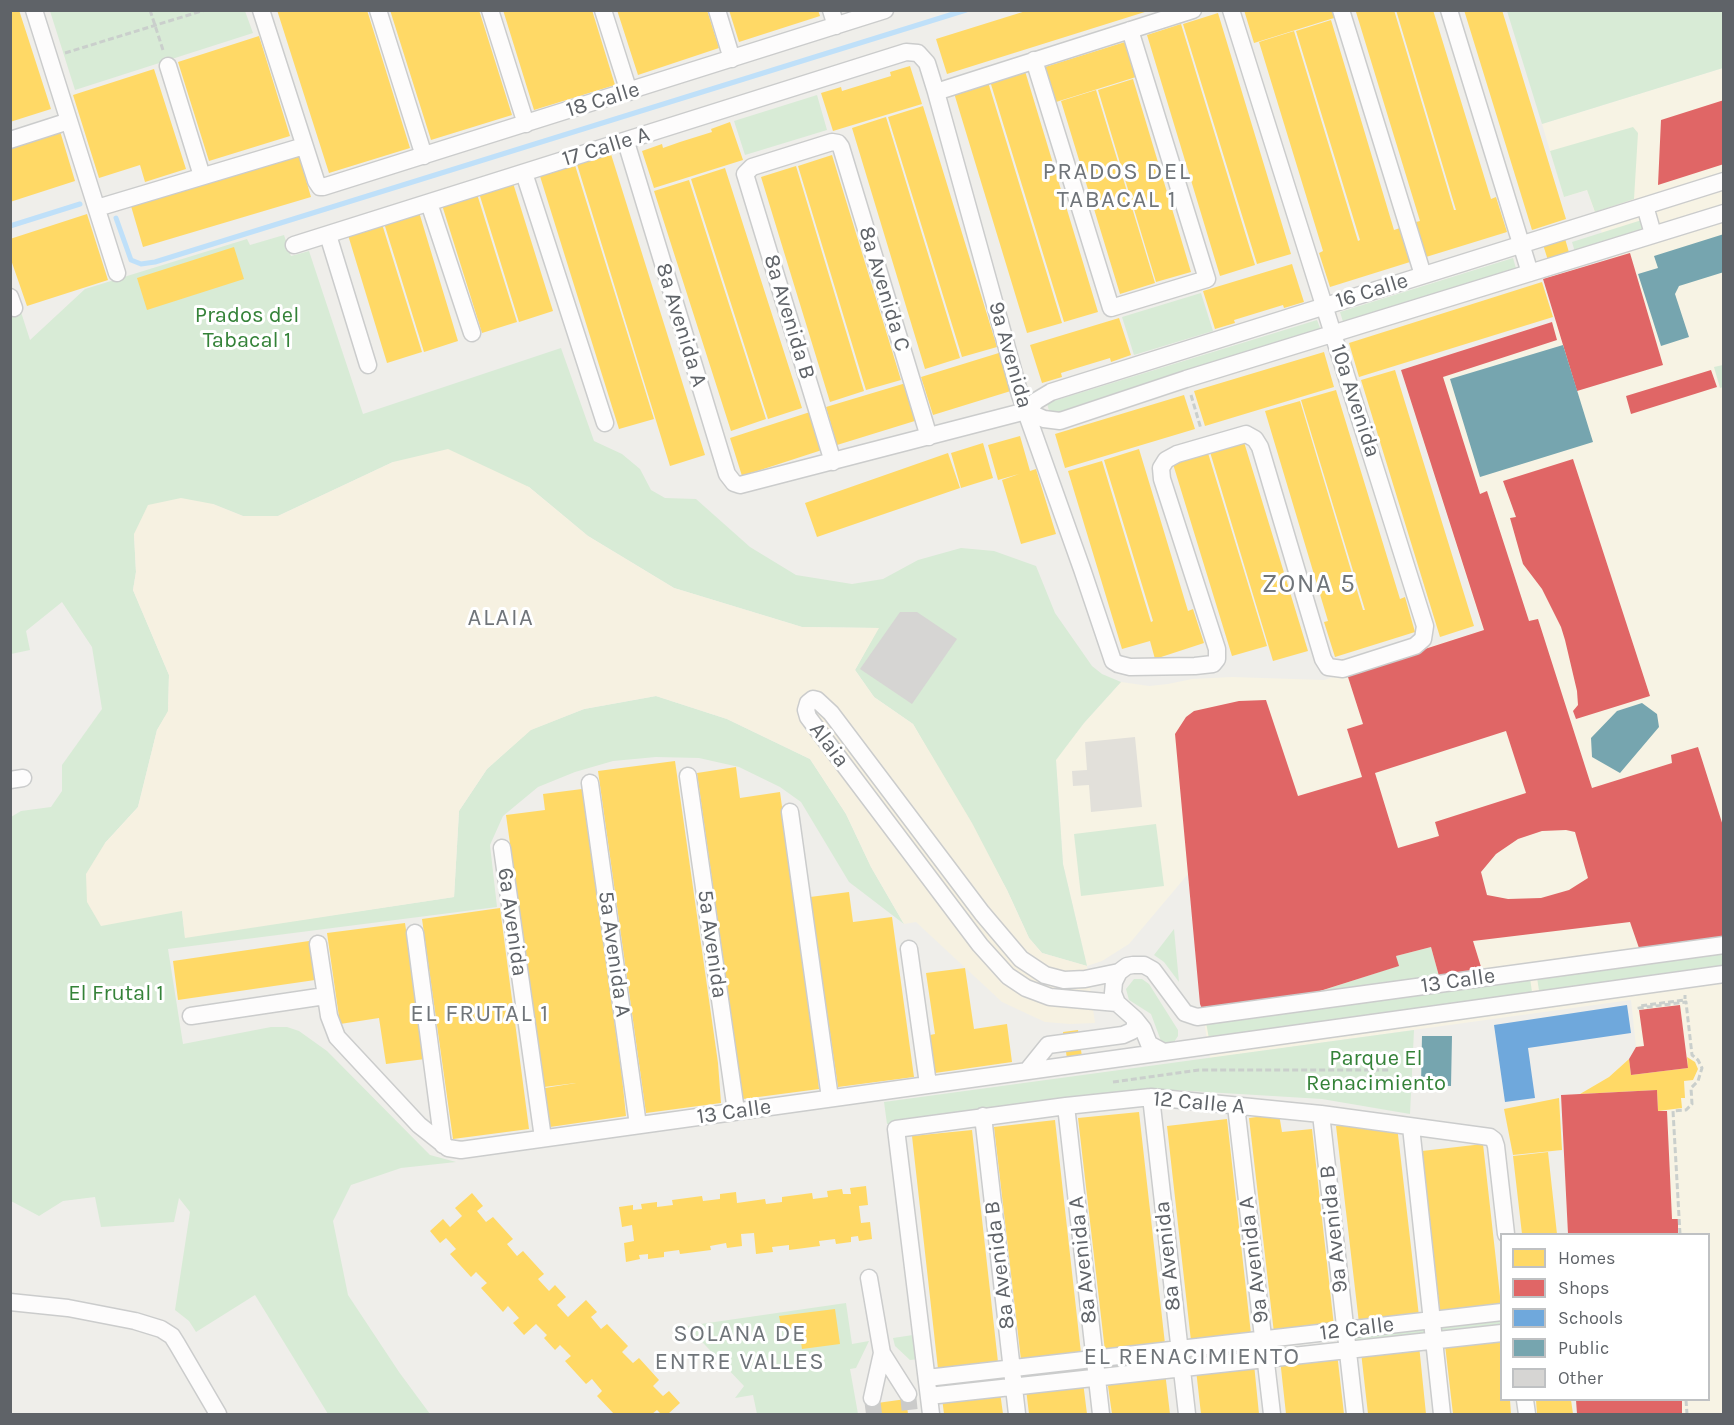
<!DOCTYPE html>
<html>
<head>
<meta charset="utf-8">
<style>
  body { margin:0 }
  #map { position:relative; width:1734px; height:1425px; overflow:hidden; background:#efeeea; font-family:Karla,sans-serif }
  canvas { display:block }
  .frame { position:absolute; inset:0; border:12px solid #5f6368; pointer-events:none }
  .legend { position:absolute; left:1500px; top:1233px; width:210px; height:168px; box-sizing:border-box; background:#fff; border:2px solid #bfc1c3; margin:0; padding:8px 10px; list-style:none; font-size:18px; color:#5f6368 }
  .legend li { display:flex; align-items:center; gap:12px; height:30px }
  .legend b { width:30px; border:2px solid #bfc1c3 }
</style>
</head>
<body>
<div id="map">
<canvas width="1734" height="1425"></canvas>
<div class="frame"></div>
<ul class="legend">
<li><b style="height:16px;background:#ffd966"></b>Homes</li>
<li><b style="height:16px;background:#e06666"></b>Shops</li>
<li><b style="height:16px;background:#6fa8dc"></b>Schools</li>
<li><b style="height:16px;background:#76a5af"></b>Public</li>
<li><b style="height:16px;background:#d6d5d3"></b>Other</li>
</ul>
</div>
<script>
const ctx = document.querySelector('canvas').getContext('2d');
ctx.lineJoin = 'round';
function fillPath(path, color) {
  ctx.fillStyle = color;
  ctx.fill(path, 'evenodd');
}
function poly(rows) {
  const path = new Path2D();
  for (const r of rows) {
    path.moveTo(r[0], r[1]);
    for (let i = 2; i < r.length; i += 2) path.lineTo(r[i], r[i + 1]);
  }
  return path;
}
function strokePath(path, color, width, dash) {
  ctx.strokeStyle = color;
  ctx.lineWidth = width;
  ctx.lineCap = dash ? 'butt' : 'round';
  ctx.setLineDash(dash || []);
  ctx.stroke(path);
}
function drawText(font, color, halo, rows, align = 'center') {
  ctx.font = font + ' Karla,sans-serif';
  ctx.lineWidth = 6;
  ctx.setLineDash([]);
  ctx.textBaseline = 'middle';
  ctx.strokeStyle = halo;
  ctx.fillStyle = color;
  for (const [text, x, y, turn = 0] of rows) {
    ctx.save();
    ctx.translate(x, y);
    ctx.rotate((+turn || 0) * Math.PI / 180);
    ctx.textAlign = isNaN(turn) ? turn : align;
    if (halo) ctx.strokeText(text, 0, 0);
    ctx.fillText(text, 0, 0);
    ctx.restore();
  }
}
const commercial = poly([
  [1723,68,1723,1414,1577,1414,1576,1400,1708,1400,1708,1234,1568,1234,1561,1095,1580,1094,1609,1077,1629,1059,1636,1047,1631,1000,1210,1058,1202,1009,1188,874,1129,944,1102,961,1087,966,1063,864,1056,759,1084,723,1121,682,1149,686,1168,684,1192,679,1232,677,1324,680,1483,630,1401,370,1555,321,1543,279,1611,259,1587,190,1564,197,1542,124]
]);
const education = poly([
  [1135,737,1142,807,1091,812,1089,785,1073,786,1072,771,1087,770,1085,742]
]);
const green = poly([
  [50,11,245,11,253,33,75,90],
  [1507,11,1723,11,1723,68,1542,124],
  [817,95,827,130,745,155,734,121],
  [1633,127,1638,133,1634,199,1595,212,1587,190,1564,197,1550,151],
  [1645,219,1648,229,1575,252,1572,242],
  [284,235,291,256,309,251,363,414,561,348,594,441,622,454,640,469,651,490,665,498,696,499,750,547,796,575,852,584,883,579,918,560,961,548,994,551,1036,566,1055,613,1092,666,1102,674,1121,682,1084,723,1056,760,1063,864,1087,966,1042,953,1029,938,1007,890,913,724,874,697,855,670,878,628,802,627,674,588,588,536,529,487,393,462,278,516,243,516,213,504,134,534,136,572,133,590,169,675,168,712,157,730,138,807,105,843,182,911,185,937,454,897,459,811,487,769,530,730,584,709,656,696,727,719,810,759,846,814,871,867,904,924,849,882,801,802,780,787,739,767,699,758,656,757,613,761,575,772,538,787,503,816,490,845,497,907,168,949,183,1044,271,1027,287,1027,299,1031,327,1051,430,1155,456,1162,401,1168,351,1185,333,1221,348,1295,399,1372,430,1414,328,1414,255,1295,196,1332,189,1321,175,1310,190,1212,179,1198,174,1222,101,1227,95,1197,63,1201,39,1216,11,1201,11,817,21,811,51,807,62,791,62,765,102,709,92,647,62,602,26,631,30,650,11,654,11,315,21,312,30,340,85,289,247,239,250,245],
  [1513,258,1517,272,1344,325,1340,312],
  [1201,293,1213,331,1134,355,1122,317],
  [1317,320,1322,333,1050,415,1047,403],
  [1723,365,1723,387,1720,388,1714,367],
  [1156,824,1164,886,1081,896,1074,834],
  [1174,929,1179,982,1164,962,1154,955],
  [1723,946,1723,973,1540,997,1536,971],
  [1431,947,1439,976,1305,996,1398,966,1396,956],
  [1529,971,1533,999,1210,1044,1205,1017],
  [1134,979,1142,979,1149,984,1178,1030,1178,1036,1174,1042,1167,1043,1161,1041,1151,1014,1129,1000,1126,989],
  [1414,1030,1410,1114,1322,1099,1157,1089,887,1124,884,1102],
  [846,1303,852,1344,869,1341,856,1368,850,1369,858,1414,757,1414,753,1395,735,1398,744,1386,687,1326],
  [1501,1312,1501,1333,1347,1350,1345,1330],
  [913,1335,919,1359,910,1360,895,1346,893,1338]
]);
const sand = poly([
  [448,449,529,487,588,536,674,588,802,627,879,628,855,670,874,697,913,724,972,823,1007,890,1029,938,1042,953,1087,966,1095,1023,1070,1024,1045,1022,1002,1002,916,922,904,924,871,867,846,814,810,759,727,719,656,696,584,709,531,730,487,769,459,811,454,897,185,938,182,911,101,926,87,902,86,874,105,843,138,807,157,730,168,711,169,675,133,590,136,572,134,534,148,505,181,498,213,504,243,516,278,516,393,462]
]);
const homes = poly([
  [10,10,19,10,51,109,10,122],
  [277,10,367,10,410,148,329,173],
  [390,10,479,10,512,115,431,140],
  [503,10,592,10,615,85,534,110],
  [617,10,707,10,719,48,638,75],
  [729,10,818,10,820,16,739,42],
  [1029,10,1148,10,1148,11,947,74,936,39],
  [1244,10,1332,10,1334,18,1254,43],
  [1360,10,1394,10,1454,210,1456,210,1396,10,1433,10,1491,199,1496,197,1507,232,1426,257,1416,222,1420,221,1356,12],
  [1464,10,1502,10,1566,219,1532,230],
  [1218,13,1291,254,1257,264,1183,24],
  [1331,20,1394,230,1400,228,1410,262,1330,287,1319,253,1323,251,1259,42,1294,31,1358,241,1360,240,1296,31],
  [1181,24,1255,265,1220,276,1147,35],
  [259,36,290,136,209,161,178,62],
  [1125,42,1136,77,1056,102,1045,67],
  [910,66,922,104,833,131,821,93,841,87,842,91,891,76,890,72],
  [154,69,186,169,145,182,140,165,99,178,73,95],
  [1025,71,1098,312,1064,322,990,81],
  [1133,79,1191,272,1156,282,1098,90],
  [988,82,1062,323,1027,333,954,93],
  [1096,90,1155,283,1120,294,1061,101],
  [923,106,997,347,962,357,888,117],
  [886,117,960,358,925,369,852,128],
  [730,122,743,160,654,188,642,151,662,144,663,148,680,142,712,132,711,129],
  [60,131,75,181,10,202,10,147],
  [610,151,705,455,670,466,576,161],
  [832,155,901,380,866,390,798,166],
  [299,156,311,197,143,247,131,206],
  [574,162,654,419,619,429,539,173],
  [796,166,864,391,830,402,761,177],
  [725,168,802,408,768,419,691,179],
  [689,180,766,419,731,431,654,191],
  [513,183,553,311,519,322,479,193],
  [477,194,517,322,482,333,442,205],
  [419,212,458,341,424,352,384,223],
  [87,214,108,280,27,306,10,257,10,239],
  [382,224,422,352,387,363,348,235],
  [1561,225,1573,266,1552,273,1539,232],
  [234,247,244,279,147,310,137,278],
  [1292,264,1304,302,1284,308,1283,305,1234,320,1235,323,1215,329,1203,291],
  [1542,282,1553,317,1359,377,1349,343],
  [1119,318,1131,355,1111,362,1110,358,1077,368,1061,373,1062,377,1042,383,1030,345],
  [1002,352,1014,390,933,415,921,377],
  [1324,352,1334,387,1205,426,1194,391],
  [1395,370,1474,626,1440,637,1361,380],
  [906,383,918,420,837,445,826,407],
  [1336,390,1400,599,1405,597,1415,632,1335,657,1324,622,1328,621,1265,411,1300,401,1363,610,1365,610,1301,400],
  [1184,395,1195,429,1065,468,1055,434],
  [810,412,822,450,742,476,730,438],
  [1020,436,1030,471,1036,469,1056,534,1021,544,1002,480,1019,474,998,480,988,445],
  [1244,442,1308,651,1273,661,1210,452],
  [983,443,993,478,961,488,951,453],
  [1139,449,1188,611,1193,609,1204,643,1155,659,1150,641,1122,649,1068,471,1102,461,1151,622,1153,621,1104,460],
  [948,453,960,488,817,537,805,503],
  [1208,453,1267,646,1232,656,1173,464],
  [675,761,718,1063,721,1103,646,1113,598,771],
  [736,767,740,798,780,792,815,1050,819,1089,743,1099,697,773],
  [582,789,622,1077,626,1116,550,1127,545,1088,576,1083,544,1087,506,815,545,810,543,794],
  [849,892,853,922,892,917,914,1077,838,1087,810,897],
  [500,908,529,1129,453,1139,422,919],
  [405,923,425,1059,386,1064,379,1018,340,1024,327,933],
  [309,941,315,980,178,1000,173,961],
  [965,968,974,1029,1007,1024,1012,1062,935,1073,930,1035,935,1034,926,973],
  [1078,1030,1084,1070,1069,1072,1063,1032],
  [1687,1057,1695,1062,1698,1069,1693,1080,1684,1081,1685,1098,1681,1098,1682,1108,1658,1111,1657,1090,1580,1094,1609,1077,1629,1059,1631,1075,1688,1068],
  [1559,1098,1562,1150,1513,1155,1504,1109],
  [1139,1112,1165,1344,1105,1351,1078,1118],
  [1279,1114,1282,1132,1312,1129,1334,1326,1274,1333,1249,1118],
  [1227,1119,1251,1334,1191,1341,1167,1126],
  [1055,1120,1081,1353,1021,1360,994,1127],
  [1369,1122,1397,1126,1419,1316,1359,1323,1336,1126],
  [972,1130,998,1362,938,1369,912,1136],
  [1483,1144,1501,1305,1440,1312,1422,1151],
  [1548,1152,1557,1234,1522,1234,1513,1156],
  [866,1186,868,1205,859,1206,861,1223,870,1222,872,1239,859,1241,858,1236,851,1237,851,1242,836,1244,835,1239,819,1241,820,1246,789,1250,789,1245,772,1247,773,1252,756,1254,754,1233,741,1234,742,1246,727,1248,726,1243,710,1246,711,1250,680,1254,679,1250,664,1252,664,1257,648,1259,648,1254,639,1255,640,1259,626,1262,624,1243,634,1241,632,1225,622,1227,619,1207,633,1205,633,1210,642,1209,641,1204,657,1202,657,1207,673,1205,672,1200,702,1196,703,1201,720,1199,720,1194,736,1192,737,1203,765,1199,766,1204,782,1202,782,1197,812,1193,813,1199,828,1197,827,1191,842,1189,843,1194,851,1194,850,1188],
  [472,1193,483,1206,477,1211,486,1222,493,1217,513,1239,507,1244,517,1256,523,1251,544,1274,538,1279,549,1291,555,1285,566,1297,557,1305,568,1317,586,1300,597,1312,591,1317,601,1329,607,1324,628,1346,622,1352,633,1363,639,1358,659,1380,653,1386,663,1396,669,1391,680,1403,668,1414,661,1414,657,1410,652,1414,614,1414,597,1396,602,1391,592,1379,586,1384,565,1361,571,1356,560,1345,555,1350,544,1338,547,1335,536,1324,524,1335,513,1323,519,1318,508,1306,503,1312,481,1288,487,1283,476,1272,471,1277,450,1254,456,1249,446,1238,440,1243,430,1231,443,1219,450,1227,462,1216,455,1208],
  [835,1309,840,1344,802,1349,799,1328,782,1331,779,1316],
  [1502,1339,1502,1400,1510,1400,1511,1414,1453,1414,1445,1345],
  [1419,1345,1426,1414,1368,1414,1361,1352],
  [1337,1353,1344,1414,1286,1414,1280,1359],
  [1254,1364,1259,1414,1201,1414,1196,1370],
  [1165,1372,1170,1414,1112,1414,1107,1379],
  [1083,1382,1087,1414,1029,1414,1026,1389],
  [1000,1392,1003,1414,944,1414,942,1398],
  [906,1399,908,1414,872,1414,870,1404],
  [1536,1400,1571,1400,1573,1414,1537,1414]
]);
const shops = poly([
  [1724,100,1724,164,1658,185,1661,120],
  [1630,253,1663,365,1577,391,1543,279],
  [1552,322,1557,340,1443,377,1480,494,1487,491,1529,621,1538,619,1592,788,1672,763,1671,755,1698,747,1724,829,1724,939,1639,948,1630,922,1473,941,1482,970,1439,976,1431,947,1396,956,1399,966,1304,996,1202,1009,1200,1004,1175,734,1186,717,1194,711,1239,701,1266,700,1298,796,1362,777,1347,729,1363,724,1347,674,1484,630,1401,370],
  [1506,731,1526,793,1435,822,1439,836,1398,848,1375,773],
  [1566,830,1575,832,1588,878,1569,890,1541,898,1508,899,1487,895,1481,872,1496,854,1518,839,1542,831],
  [1711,370,1717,387,1631,414,1626,396],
  [1573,459,1650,696,1576,719,1573,711,1578,705,1577,691,1565,640,1561,627,1542,589,1523,564,1510,518,1516,517,1503,481],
  [1680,1005,1688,1068,1631,1075,1629,1059,1636,1047,1644,1046,1639,1010],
  [1657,1090,1658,1111,1667,1111,1672,1219,1678,1219,1678,1234,1568,1234,1561,1095],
  [1576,1400,1682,1400,1682,1414,1577,1414]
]);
const schools = poly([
  [1627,1005,1631,1033,1528,1048,1535,1098,1505,1102,1494,1025]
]);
const public = poly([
  [1724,234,1724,272,1679,286,1675,294,1689,337,1661,346,1638,274,1658,268,1654,256],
  [1563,345,1593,442,1480,477,1450,379],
  [1642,703,1657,714,1659,727,1620,773,1592,757,1591,738,1617,711],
  [1422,1036,1452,1036,1451,1086,1421,1085]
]);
const stream = poly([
  [116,218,131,260,141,264,155,262,966,10],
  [10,226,80,204]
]);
const building = poly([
  [900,612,917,612,957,639,912,704,860,669]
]);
const streetTunnel = poly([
  [908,1394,910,1414],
  [872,1398,874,1414]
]);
const path = poly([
  [150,10,163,50],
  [65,53,205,10],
  [1191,395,1201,429],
  [1113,1082,1199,1070,1389,1070],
  [1680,1234,1673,1111,1686,1110,1692,1104,1691,1088,1698,1081,1702,1068,1698,1060,1692,1055,1686,1002,1639,1008,1639,1006,1685,1000,1685,995],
  [1686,1400,1687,1414]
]);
const street = poly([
  [34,10,117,273],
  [261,10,316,181,320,187,323,187,885,10],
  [378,10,424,156],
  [490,10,526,124],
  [603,10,629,92],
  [717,10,732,59],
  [831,10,836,26],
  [1341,10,1423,275],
  [1449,10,1530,273],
  [1034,60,1111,308,1207,279,1130,30],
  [168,66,202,176],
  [936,92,1193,10],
  [10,140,69,121],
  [626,142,727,474,734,483,740,485,1026,411,1036,401,1051,392,1724,181],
  [524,173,605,423],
  [429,203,472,333],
  [1645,206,1653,234],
  [97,208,304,146],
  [328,235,368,365],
  [294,245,906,52,918,53,927,63,936,92,1020,395,1082,569,1113,661,1118,664,1130,667,1195,666,1213,664,1217,659,1217,649,1162,479,1161,468,1166,460,1177,454,1246,434,1255,439,1260,447,1323,659,1328,667,1343,669,1415,646,1423,639,1425,626,1231,10],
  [10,297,14,308],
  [1026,411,1044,419,1060,421,1186,379,1724,213],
  [833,462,745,174,752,167,832,142,838,143,841,147,929,437],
  [688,776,736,1111],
  [10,780,23,778],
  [590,783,638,1125],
  [790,812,830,1098],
  [502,848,543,1138],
  [415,933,443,1145],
  [318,944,329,1016,337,1037,419,1125,448,1148,461,1150,1724,974],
  [909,949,928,1084],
  [1117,1003,1050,997,1026,988,1008,976,980,945,808,717,806,710,808,703,813,699,817,700,831,713,982,913,1021,959,1045,975,1064,980,1085,979,1119,972],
  [191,1016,325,996],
  [1135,1019,1143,1029,1149,1044,1162,1051],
  [1027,1071,1048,1045,1123,1035,1132,1031,1135,1026,1135,1019,1117,1003,1113,993,1114,982,1119,972,1127,966,1133,965,1144,965,1153,970,1185,1013,1197,1017,1724,945],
  [1151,1097,1187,1414],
  [1066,1106,1101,1414],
  [1236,1106,1272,1414],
  [1321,1114,1355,1414],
  [983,1116,1017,1414],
  [1411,1127,1442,1414],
  [869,1278,882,1353,908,1394],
  [10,1302,68,1308,135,1321,161,1329,172,1336,177,1344,218,1414],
  [927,1378,1502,1312],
  [929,1396,1502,1333],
  [872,1398,882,1353],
  [1525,1400,1527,1414],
  [931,1414,896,1129,1066,1106,1151,1097,1321,1114,1490,1137,1494,1140,1496,1146,1506,1234]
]);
const streetNames = [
  ["18 Calle",603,100,-17],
  ["17 Calle A",606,147,-17],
  ["8a Avenida C",884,289,73],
  ["16 Calle",1372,291,-17],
  ["8a Avenida B",789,317,73],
  ["8a Avenida A",681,325,73],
  ["9a Avenida",1010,355,74],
  ["10a Avenida",1355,401,72],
  ["Alaia",829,745,53],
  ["6a Avenida",512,922,82],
  ["5a Avenida",712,944,82],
  ["5a Avenida A",614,954,82],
  ["13 Calle",1458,981,-8],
  ["12 Calle A",1199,1103,5],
  ["13 Calle",734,1112,-8],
  ["9a Avenida B",1334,1229,-96],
  ["8a Avenida",1168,1256,-96],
  ["8a Avenida A",1083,1260,-96],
  ["9a Avenida A",1254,1260,-97],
  ["8a Avenida B",1000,1265,-97],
  ["12 Calle",1357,1329,-7]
];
const parkNames = [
  ["Prados del",247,316],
  ["Tabacal 1",247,341],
  ["El Frutal 1",116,994],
  ["Parque El",1376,1059],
  ["Renacimiento",1376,1084]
];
const neighbourhoodNames = [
  ["PRADOS DEL",1117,172],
  ["TABACAL 1",1117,200],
  ["ALAIA",501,618],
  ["EL FRUTAL 1",480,1014],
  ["SOLANA DE",740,1334],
  ["ENTRE VALLES",740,1362],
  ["EL RENACIMIENTO",1192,1357]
];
const quarterNames = [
  ["ZONA 5",1309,585]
];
fillPath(commercial, '#f7f3e4');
fillPath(education, '#e2e0da');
fillPath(green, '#d8ebd6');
fillPath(sand, '#f6f1e1');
fillPath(homes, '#ffd966');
fillPath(shops, '#e06666');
fillPath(schools, '#6fa8dc');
fillPath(public, '#76a5af');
strokePath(stream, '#bfe0f9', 5);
fillPath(building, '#d6d5d3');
strokePath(streetTunnel, '#cbcbca', 16, [16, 8]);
strokePath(street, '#cbcccc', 19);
strokePath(path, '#cacfcc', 3, [6, 3]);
strokePath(street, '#fdfcfc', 16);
drawText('22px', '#5f6368', '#fff', streetNames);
drawText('22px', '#348238', '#fff', parkNames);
ctx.letterSpacing = '1.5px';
drawText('24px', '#70757a', '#fff', neighbourhoodNames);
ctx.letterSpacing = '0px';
ctx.letterSpacing = '1.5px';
drawText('26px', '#70757a', '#fff', quarterNames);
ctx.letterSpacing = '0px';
</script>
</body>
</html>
